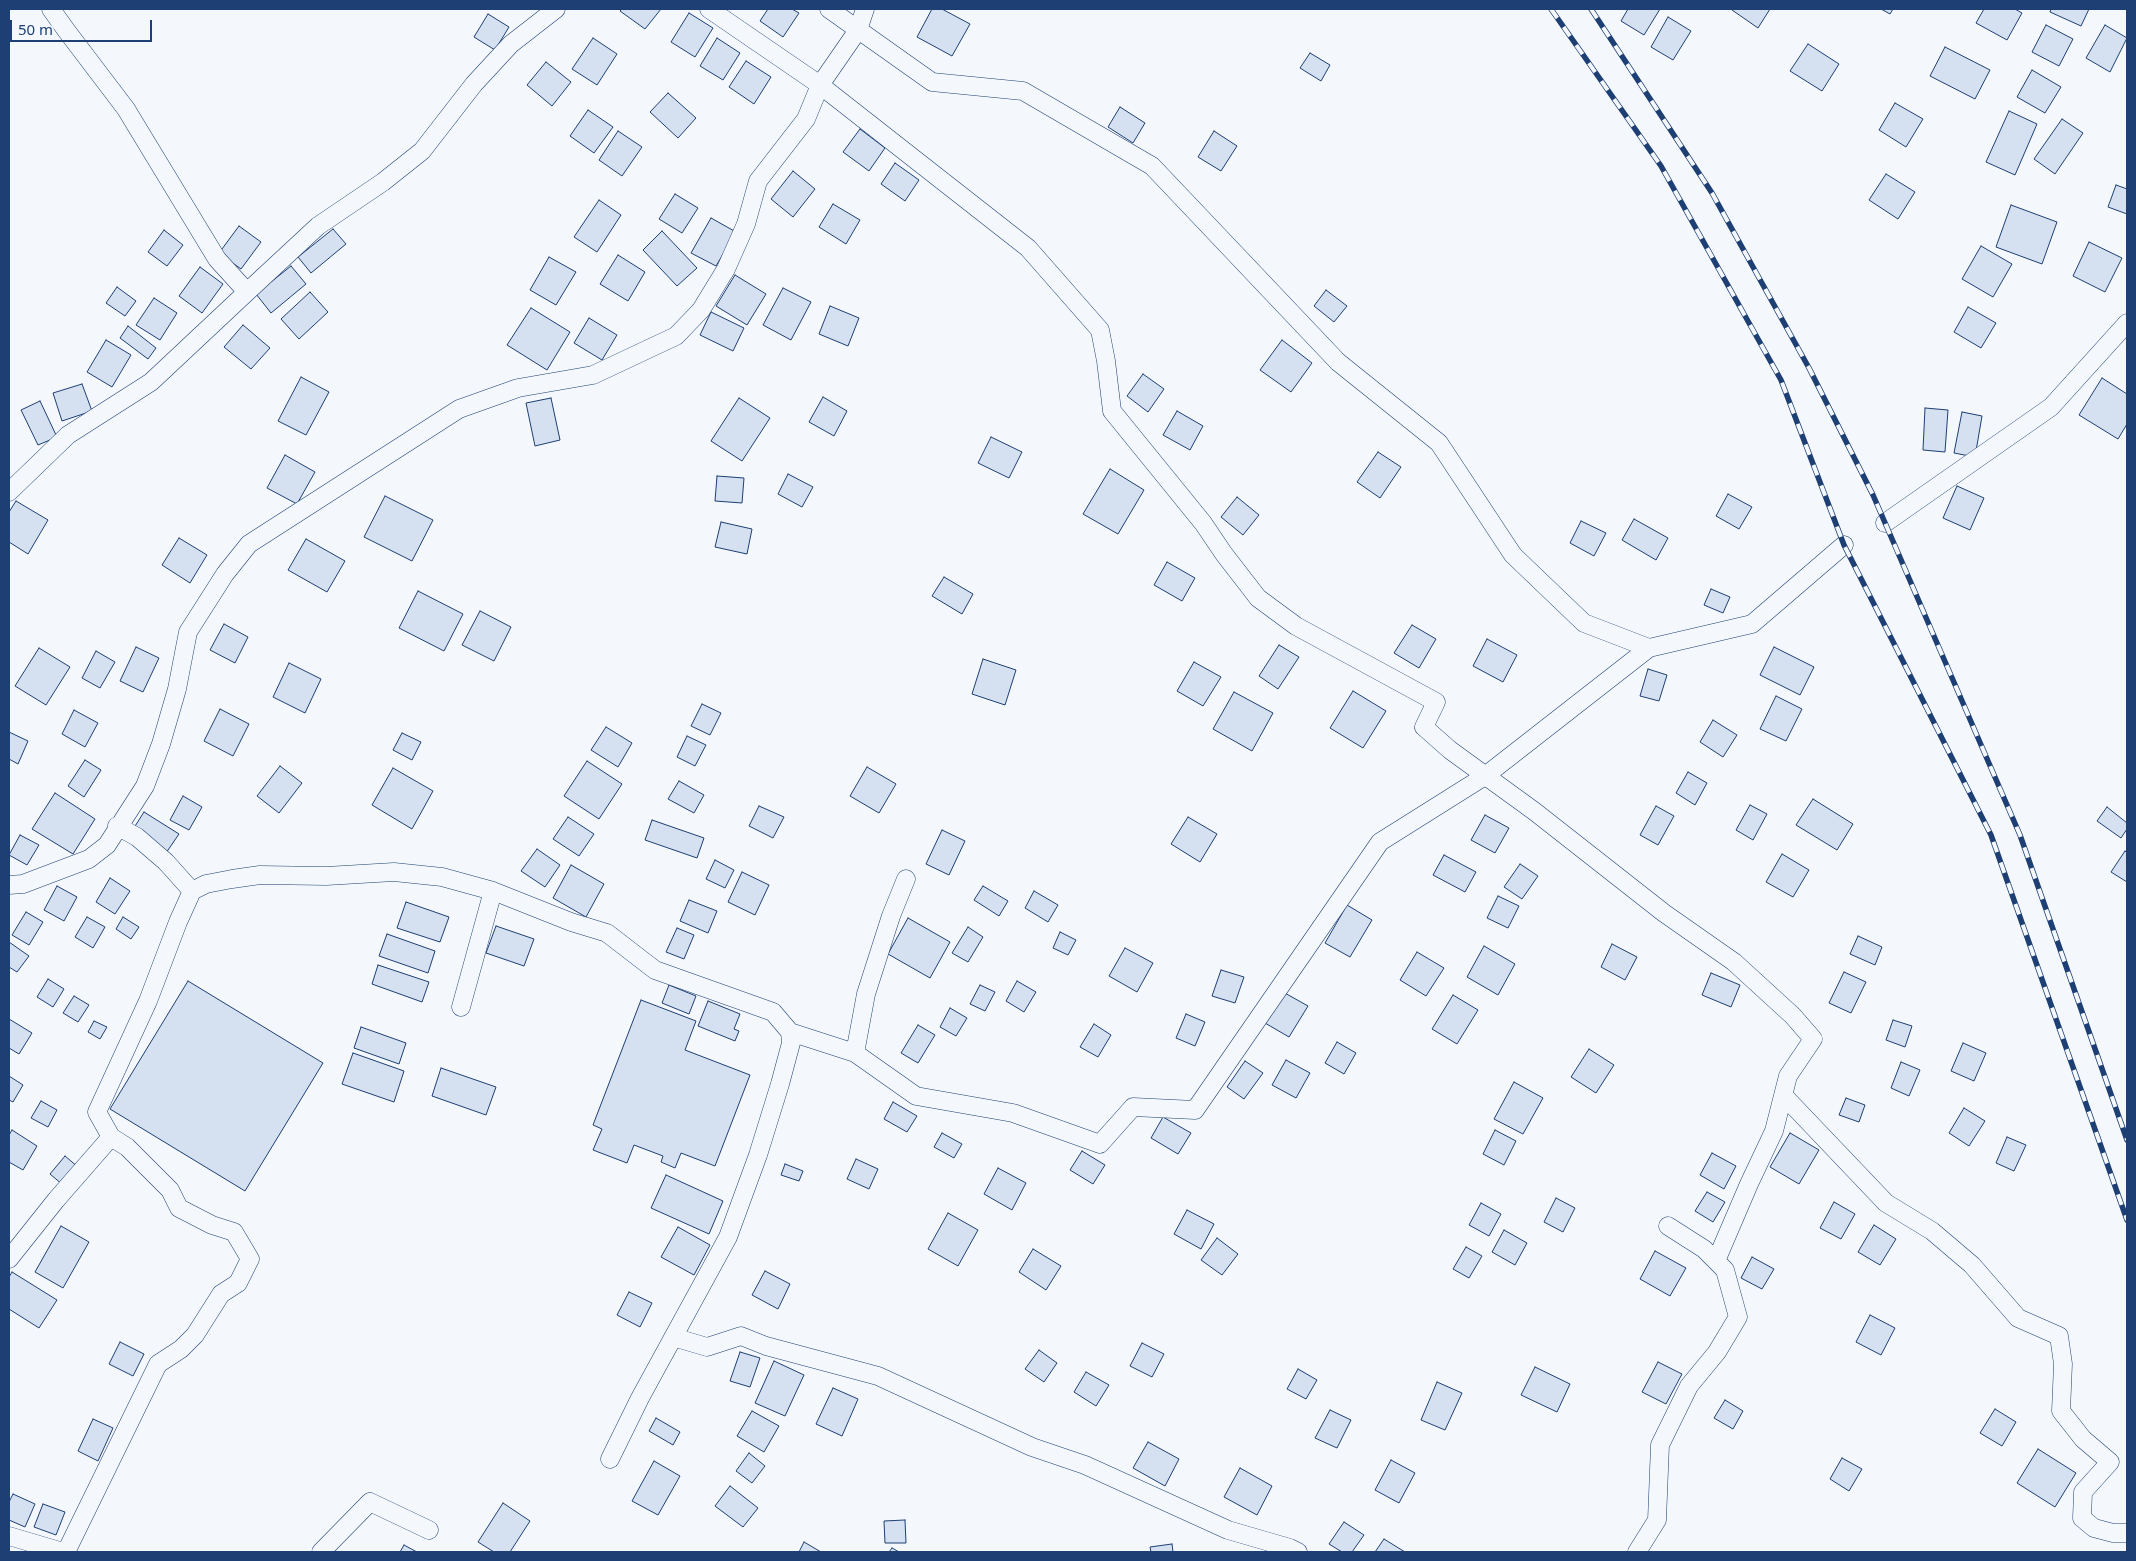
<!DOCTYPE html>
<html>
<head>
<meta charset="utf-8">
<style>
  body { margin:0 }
  #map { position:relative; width:2136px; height:1561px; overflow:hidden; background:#f4f7fb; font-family:"Noto Sans",sans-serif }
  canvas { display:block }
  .frame { position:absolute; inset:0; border:10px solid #1d3f73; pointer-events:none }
  .scale { position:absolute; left:10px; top:20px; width:142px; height:22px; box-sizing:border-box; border:2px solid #1d3f73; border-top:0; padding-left:6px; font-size:15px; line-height:18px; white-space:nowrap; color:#1d3f73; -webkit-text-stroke:4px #f4f7fb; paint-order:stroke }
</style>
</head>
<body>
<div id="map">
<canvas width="2136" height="1561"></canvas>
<div class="frame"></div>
<div class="scale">50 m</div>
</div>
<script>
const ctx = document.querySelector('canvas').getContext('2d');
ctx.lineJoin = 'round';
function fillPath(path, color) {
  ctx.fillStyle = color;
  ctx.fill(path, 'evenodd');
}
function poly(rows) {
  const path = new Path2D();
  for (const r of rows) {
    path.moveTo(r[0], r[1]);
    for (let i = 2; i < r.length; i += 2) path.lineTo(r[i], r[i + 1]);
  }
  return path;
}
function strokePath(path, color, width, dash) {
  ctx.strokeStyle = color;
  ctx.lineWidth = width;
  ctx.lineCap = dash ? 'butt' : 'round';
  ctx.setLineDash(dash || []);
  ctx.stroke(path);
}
const building = poly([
  [622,9,661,9,645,29,620,11,622,9],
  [768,9,792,9,799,13,783,37,760,21,768,9],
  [932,9,942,9,970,24,952,56,917,37,932,9],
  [1628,9,1660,9,1644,35,1621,21,1628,9],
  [1733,9,1770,9,1758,28,1732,10,1733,9],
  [1881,9,1893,9,1890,14,1881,9],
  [1984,9,2015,9,2022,13,2007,40,1976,23,1984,9],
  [2051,9,2089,9,2081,26,2050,12,2051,9],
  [689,13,713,28,695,57,671,42,689,13],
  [488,14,509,27,495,50,474,37,488,14],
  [1668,17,1691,31,1673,60,1651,47,1668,17],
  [2046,25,2073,39,2059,66,2032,52,2046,25],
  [2105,25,2127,38,2110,72,2086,58,2105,25],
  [593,38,617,54,597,85,572,69,593,38],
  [717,38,740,53,723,80,700,66,717,38],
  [1808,44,1839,64,1822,91,1790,71,1808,44],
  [1945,47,1990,70,1975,99,1930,76,1945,47],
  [1310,53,1330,65,1321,81,1300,68,1310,53],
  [746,61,771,77,754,104,729,87,746,61],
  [546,62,571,82,552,106,527,85,546,62],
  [2032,70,2061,87,2045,113,2017,97,2032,70],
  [668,93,696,118,678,138,650,112,668,93],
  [1895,103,1923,119,1906,147,1879,130,1895,103],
  [1120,107,1145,123,1133,143,1108,127,1120,107],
  [588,110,613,127,594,153,570,136,588,110],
  [2009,111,2037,124,2015,175,1986,162,2009,111],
  [2062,119,2083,133,2055,174,2034,159,2062,119],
  [860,129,885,148,869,171,843,152,860,129],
  [618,131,642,147,622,176,599,160,618,131],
  [1214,131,1237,146,1221,171,1198,157,1214,131],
  [895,163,919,180,905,201,881,184,895,163],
  [793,171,815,189,793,217,771,199,793,171],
  [1886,174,1915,192,1898,219,1869,200,1886,174],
  [2116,185,2127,189,2127,214,2108,207,2116,185],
  [675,194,698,208,682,233,659,219,675,194],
  [599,200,621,215,597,252,574,237,599,200],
  [833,204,860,220,846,244,819,227,833,204],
  [2011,205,2057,222,2042,264,1996,247,2011,205],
  [711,218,736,232,716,266,691,253,711,218],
  [239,226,261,242,241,269,219,253,239,226],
  [333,229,346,244,311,273,298,257,333,229],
  [164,230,183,245,167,266,148,252,164,230],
  [662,231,697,268,677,286,643,250,662,231],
  [2089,242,2122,258,2105,292,2073,276,2089,242],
  [1981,246,2012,264,1993,297,1962,279,1981,246],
  [618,255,645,272,628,301,600,284,618,255],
  [549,257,576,272,556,305,530,290,549,257],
  [291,266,306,284,271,313,256,294,291,266],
  [200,267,223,284,202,313,179,296,200,267],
  [735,275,766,294,747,325,716,306,735,275],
  [117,287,136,301,125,316,106,303,117,287],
  [783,288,811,302,791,340,763,325,783,288],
  [1326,290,1347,306,1334,322,1314,306,1326,290],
  [310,292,328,312,299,339,281,319,310,292],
  [154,298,177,313,160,340,136,325,154,298],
  [830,306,859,318,848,346,819,334,830,306],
  [1968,307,1996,323,1981,348,1954,332,1968,307],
  [531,308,570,332,547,370,507,345,531,308],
  [711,312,744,328,733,351,700,335,711,312],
  [589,318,617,335,602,360,574,343,589,318],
  [243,325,270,348,251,369,224,347,243,325],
  [128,326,156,348,148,359,120,338,128,326],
  [106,340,131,355,112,387,87,372,106,340],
  [1282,340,1312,363,1291,392,1260,370,1282,340],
  [1143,374,1164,389,1148,412,1127,396,1143,374],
  [301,377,329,392,306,435,278,421,301,377],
  [2102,378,2127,394,2127,424,2118,439,2079,415,2102,378],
  [82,384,92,411,62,421,53,393,82,384],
  [823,397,847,411,834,436,809,422,823,397],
  [551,398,560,440,535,446,526,403,551,398],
  [739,398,770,418,742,461,711,441,739,398],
  [40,401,57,437,38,445,21,410,40,401],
  [1925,408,1948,410,1945,452,1923,450,1925,408],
  [1177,411,1203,426,1190,450,1163,435,1177,411],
  [1962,412,1982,416,1975,457,1954,453,1962,412],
  [991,437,1022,452,1009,478,978,463,991,437],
  [1378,452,1401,467,1380,498,1357,482,1378,452],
  [285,455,315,472,297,504,267,488,285,455],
  [1110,469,1144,490,1118,534,1083,514,1110,469],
  [788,474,813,487,802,507,778,494,788,474],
  [717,476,744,478,742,503,715,501,717,476],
  [1957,486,1984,498,1970,530,1943,518,1957,486],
  [1728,494,1752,507,1739,529,1716,516,1728,494],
  [385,496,433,520,412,561,364,537,385,496],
  [1237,497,1259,515,1243,535,1221,517,1237,497],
  [16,501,48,520,28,554,9,542,9,512,16,501],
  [1634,519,1668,538,1656,560,1622,540,1634,519],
  [1581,521,1606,533,1594,556,1570,543,1581,521],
  [721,522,752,529,747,554,715,547,721,522],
  [179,538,207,555,190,583,162,565,179,538],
  [306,539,345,561,327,592,288,570,306,539],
  [1167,562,1195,578,1182,601,1154,585,1167,562],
  [944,577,973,594,962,614,932,596,944,577],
  [1711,589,1730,597,1723,613,1704,605,1711,589],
  [418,591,463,614,444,651,399,628,418,591],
  [480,611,511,627,494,661,462,645,480,611],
  [224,624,248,637,235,663,210,650,224,624],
  [1412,625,1436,639,1419,668,1394,653,1412,625],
  [1487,639,1517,655,1503,682,1473,666,1487,639],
  [1279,645,1299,657,1278,689,1259,676,1279,645],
  [136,647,159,658,143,692,120,681,136,647],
  [1774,647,1814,667,1800,695,1760,675,1774,647],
  [39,648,70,667,46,705,15,686,39,648],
  [96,651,115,662,100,688,82,678,96,651],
  [983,659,1016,670,1005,705,972,694,983,659],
  [1194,662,1221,677,1203,706,1177,691,1194,662],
  [289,663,321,679,305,713,273,697,289,663],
  [1648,669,1667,675,1659,701,1640,696,1648,669],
  [1353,691,1386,711,1363,748,1330,728,1353,691],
  [1234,692,1273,713,1252,751,1213,729,1234,692],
  [1776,696,1802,709,1786,741,1760,729,1776,696],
  [702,704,721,713,710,735,691,726,702,704],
  [220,709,249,724,233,756,204,741,220,709],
  [74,710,98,723,85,747,62,734,74,710],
  [1713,720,1737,735,1723,757,1700,742,1713,720],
  [606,727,632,743,618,767,591,750,606,727],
  [9,732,28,741,18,764,9,759,9,732],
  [402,733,421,742,412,760,393,750,402,733],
  [687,736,706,745,695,766,677,757,687,736],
  [85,760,101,770,84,797,68,786,85,760],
  [587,761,622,784,599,819,564,796,587,761],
  [280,766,302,783,279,813,257,796,280,766],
  [867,767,896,784,879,813,850,796,867,767],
  [393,768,433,791,412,829,372,805,393,768],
  [1688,772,1707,783,1695,805,1676,793,1688,772],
  [679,781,704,795,694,813,668,799,679,781],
  [55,793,95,819,73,854,32,829,55,793],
  [183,796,202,807,189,830,170,820,183,796],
  [1813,799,1853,824,1837,850,1796,825,1813,799],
  [1750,805,1767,814,1753,840,1736,830,1750,805],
  [759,806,784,817,773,838,749,826,759,806],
  [1656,806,1674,816,1658,845,1640,835,1656,806],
  [2107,807,2127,823,2127,829,2121,838,2097,821,2107,807],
  [144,812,179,834,166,853,132,831,144,812],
  [1485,815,1509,828,1495,853,1471,840,1485,815],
  [568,817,594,834,579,856,553,839,568,817],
  [1188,817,1217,834,1200,862,1171,844,1188,817],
  [652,820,704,838,697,858,645,840,652,820],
  [942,830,965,841,949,875,926,864,942,830],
  [20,835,39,845,27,865,9,855,20,835],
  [537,849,560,865,545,887,521,871,537,849],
  [2125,851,2127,853,2127,882,2111,872,2125,851],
  [1782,854,1809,870,1793,897,1766,882,1782,854],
  [1444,855,1476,872,1465,892,1433,875,1444,855],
  [715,860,734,870,725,888,706,879,715,860],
  [1520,864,1538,876,1522,899,1504,887,1520,864],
  [571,865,604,884,586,917,553,898,571,865],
  [742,872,769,885,755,915,728,902,742,872],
  [110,878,130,891,115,914,96,902,110,878],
  [57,886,77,897,64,921,44,910,57,886],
  [983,886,1008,901,999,916,974,900,983,886],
  [1034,891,1058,905,1048,922,1025,908,1034,891],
  [1498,896,1519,906,1508,928,1487,918,1498,896],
  [689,900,717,911,708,933,680,921,689,900],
  [406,902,449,917,440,942,397,928,406,902],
  [1347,905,1372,920,1350,957,1325,943,1347,905],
  [26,912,43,922,29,945,12,935,26,912],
  [87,917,105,927,93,948,75,937,87,917],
  [123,917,139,927,131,939,116,929,123,917],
  [908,918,950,942,930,978,888,954,908,918],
  [496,926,534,939,524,966,486,953,496,926],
  [968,927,983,937,968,962,952,953,968,927],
  [677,928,694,935,684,959,666,952,677,928],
  [1060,932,1076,940,1068,955,1053,948,1060,932],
  [387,934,435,951,428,973,379,956,387,934],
  [1858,936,1882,947,1875,965,1850,954,1858,936],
  [9,942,29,956,17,972,9,967,9,942],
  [1612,944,1637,957,1625,980,1601,967,1612,944],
  [1484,946,1515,964,1498,995,1467,977,1484,946],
  [1125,948,1153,963,1137,992,1109,976,1125,948],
  [1417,952,1444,968,1426,996,1400,980,1417,952],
  [378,965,429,982,422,1002,372,984,378,965],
  [1221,970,1244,977,1235,1003,1212,996,1221,970],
  [1844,972,1866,982,1851,1013,1829,1003,1844,972],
  [1711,973,1740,985,1731,1007,1702,995,1711,973],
  [48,979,64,989,53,1007,37,997,48,979],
  [188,981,323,1063,245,1191,110,1109,188,981],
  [1017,981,1036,992,1024,1012,1006,1001,1017,981],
  [669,985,696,996,689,1014,662,1003,669,985],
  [980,985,995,992,985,1011,970,1004,980,985],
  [1283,992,1308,1006,1289,1037,1265,1023,1283,992],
  [1453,995,1478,1010,1457,1044,1432,1029,1453,995],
  [74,996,89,1005,78,1022,63,1013,74,996],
  [641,1000,696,1021,685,1050,750,1075,715,1166,681,1153,675,1168,661,1162,663,1156,634,1145,627,1163,593,1150,602,1129,593,1125,641,1000],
  [708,1001,740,1014,734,1029,739,1031,735,1041,698,1026,708,1001],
  [950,1008,967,1018,956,1036,940,1027,950,1008],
  [1186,1014,1205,1022,1195,1046,1176,1038,1186,1014],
  [9,1019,32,1033,19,1054,9,1048,9,1019],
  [1893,1020,1912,1026,1905,1047,1886,1040,1893,1020],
  [94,1021,107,1027,100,1039,88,1032,94,1021],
  [1094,1024,1111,1035,1098,1057,1080,1047,1094,1024],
  [918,1025,935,1035,918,1063,901,1053,918,1025],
  [361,1027,406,1043,399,1064,354,1048,361,1027],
  [1337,1042,1356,1053,1344,1074,1325,1063,1337,1042],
  [1963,1043,1986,1053,1974,1081,1951,1071,1963,1043],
  [1589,1049,1614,1065,1596,1093,1571,1077,1589,1049],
  [353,1053,404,1071,394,1102,342,1084,353,1053],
  [1286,1060,1310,1073,1296,1098,1272,1085,1286,1060],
  [1245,1061,1263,1073,1244,1099,1227,1087,1245,1061],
  [1901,1062,1920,1070,1909,1096,1891,1088,1901,1062],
  [441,1068,496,1087,486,1115,432,1096,441,1068],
  [9,1076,23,1085,13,1102,9,1100,9,1076],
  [1514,1082,1543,1098,1523,1134,1494,1119,1514,1082],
  [1846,1098,1865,1105,1859,1122,1839,1115,1846,1098],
  [41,1101,57,1110,48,1127,31,1118,41,1101],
  [893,1102,917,1116,907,1132,884,1119,893,1102],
  [1964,1108,1985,1121,1969,1146,1949,1133,1964,1108],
  [1163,1117,1191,1133,1178,1154,1151,1138,1163,1117],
  [12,1130,37,1146,23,1170,9,1162,9,1135,12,1130],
  [1495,1130,1516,1141,1504,1165,1483,1154,1495,1130],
  [942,1133,962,1144,954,1158,934,1147,942,1133],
  [1790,1133,1819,1150,1799,1184,1770,1167,1790,1133],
  [2007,1137,2026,1145,2014,1171,1996,1163,2007,1137],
  [1082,1151,1105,1165,1093,1184,1070,1170,1082,1151],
  [1712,1153,1736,1166,1724,1189,1700,1175,1712,1153],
  [65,1156,78,1167,63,1185,50,1174,65,1156],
  [856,1159,878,1169,869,1189,847,1179,856,1159],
  [785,1164,803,1171,799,1181,781,1175,785,1164],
  [998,1168,1026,1183,1012,1210,984,1194,998,1168],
  [666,1175,723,1201,709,1234,651,1208,666,1175],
  [1707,1192,1725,1202,1713,1222,1695,1211,1707,1192],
  [1556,1198,1575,1208,1563,1232,1544,1222,1556,1198],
  [1834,1202,1855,1214,1841,1239,1820,1228,1834,1202],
  [1481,1203,1501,1214,1489,1236,1469,1225,1481,1203],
  [1187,1210,1214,1224,1201,1249,1174,1234,1187,1210],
  [948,1213,978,1230,958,1266,928,1249,948,1213],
  [1874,1225,1896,1239,1880,1265,1858,1252,1874,1225],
  [61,1226,89,1242,63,1288,35,1272,61,1226],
  [678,1227,710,1245,694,1275,661,1257,678,1227],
  [1504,1230,1527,1243,1515,1265,1492,1252,1504,1230],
  [1217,1238,1238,1254,1222,1275,1201,1260,1217,1238],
  [1466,1247,1482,1256,1469,1278,1453,1269,1466,1247],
  [1033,1249,1061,1266,1046,1290,1019,1272,1033,1249],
  [1655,1251,1686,1268,1670,1296,1640,1279,1655,1251],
  [1752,1257,1774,1269,1762,1289,1741,1278,1752,1257],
  [765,1271,790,1284,778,1309,752,1295,765,1271],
  [12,1272,57,1300,39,1328,9,1309,9,1277,12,1272],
  [629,1292,652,1303,640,1327,617,1315,629,1292],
  [1870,1315,1895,1328,1881,1355,1856,1342,1870,1315],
  [120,1342,144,1354,133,1376,109,1364,120,1342],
  [1142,1343,1164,1354,1152,1377,1130,1366,1142,1343],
  [1039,1350,1057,1363,1044,1382,1025,1369,1039,1350],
  [740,1352,760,1358,750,1387,730,1381,740,1352],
  [774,1361,804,1375,785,1416,755,1403,774,1361],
  [1658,1362,1682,1374,1666,1404,1642,1392,1658,1362],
  [1535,1367,1570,1384,1557,1412,1521,1395,1535,1367],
  [1298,1369,1317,1380,1306,1399,1287,1389,1298,1369],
  [1086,1372,1109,1385,1096,1406,1074,1392,1086,1372],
  [1437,1382,1462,1393,1445,1430,1421,1420,1437,1382],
  [833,1388,858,1399,842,1436,816,1424,833,1388],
  [1725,1400,1743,1411,1733,1429,1714,1418,1725,1400],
  [1995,1409,2016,1422,2002,1446,1980,1433,1995,1409],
  [1330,1410,1351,1420,1337,1448,1315,1438,1330,1410],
  [752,1411,779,1426,764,1452,737,1436,752,1411],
  [656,1418,680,1432,673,1445,649,1431,656,1418],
  [93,1419,113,1428,98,1461,78,1451,93,1419],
  [1148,1442,1179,1459,1165,1486,1133,1468,1148,1442],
  [2038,1449,2076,1473,2055,1507,2017,1483,2038,1449],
  [749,1453,765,1466,752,1483,736,1471,749,1453],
  [1842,1458,1862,1469,1849,1491,1830,1479,1842,1458],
  [1391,1460,1415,1473,1399,1503,1375,1490,1391,1460],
  [654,1461,680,1476,658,1515,632,1501,654,1461],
  [1240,1468,1272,1486,1257,1515,1224,1497,1240,1468],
  [730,1486,758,1508,743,1527,715,1506,730,1486],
  [13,1494,35,1504,25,1527,9,1520,9,1502,13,1494],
  [503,1503,530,1521,510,1552,494,1552,478,1542,503,1503],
  [43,1504,65,1512,56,1535,34,1527,43,1504],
  [905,1520,906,1543,885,1543,884,1521,905,1520],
  [1344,1522,1364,1535,1352,1552,1342,1552,1329,1544,1344,1522],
  [1384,1539,1405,1552,1375,1552,1384,1539],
  [804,1542,821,1552,799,1552,804,1542],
  [1172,1544,1173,1552,1151,1552,1150,1547,1172,1544],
  [404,1545,417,1552,400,1552,404,1545],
  [892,1548,899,1552,889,1552,892,1548]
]);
const street = poly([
  [709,9,820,85,1028,248,1100,330,1106,361,1112,411,1203,523,1224,554,1258,598,1296,626,1436,702,1424,727,1450,750,1534,811,1664,913,1734,962,1793,1016,1813,1039,1788,1076,1774,1131,1749,1184,1716,1261],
  [829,9,932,82,1023,91,1152,166,1338,362,1439,443,1513,555,1584,623,1649,648],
  [247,292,318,226,383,182,422,151,474,84,511,44,556,9],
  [9,492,68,435,151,382,247,292,217,259,126,109,66,30,51,9],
  [1885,523,2051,407,2127,323],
  [117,826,137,837,166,862,192,891],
  [9,885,23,884,89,859,107,845,145,786,161,744,177,689,188,632,225,574,249,544,459,409,518,388,593,375,676,336,701,310,726,269,746,224,758,181,806,119,820,85,858,30,865,9],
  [461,1007,493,891],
  [790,1032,855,1053,916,1096,1013,1113,1100,1144,1133,1107,1195,1110,1380,842,1485,776,1649,648,1752,624,1844,545],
  [855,1053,866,994,891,916,906,879],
  [1784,1096,1886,1203,1932,1231,1972,1265,2018,1318,2059,1336,2063,1364,2061,1411,2083,1439,2110,1462,2083,1492,2082,1518,2094,1528,2113,1533,2127,1533],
  [9,1259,56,1200,111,1137],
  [673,1337,707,1347,741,1336,766,1346,878,1376,1032,1447,1085,1465,1228,1530,1290,1548,1298,1552],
  [9,1536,63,1552],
  [66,1552,158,1364,181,1349,195,1335,221,1294,238,1283,250,1259,234,1232,212,1225,179,1208,170,1190,127,1147,111,1137,97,1112,148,1001,178,922,192,891,206,884,232,879,260,875,326,876,394,872,442,877,493,891,571,922,607,933,655,970,773,1012,790,1032,791,1043,780,1084,758,1155,728,1237,640,1398,610,1459],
  [321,1552,370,1502,429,1530],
  [1637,1552,1657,1520,1660,1445,1689,1386,1717,1352,1738,1317,1725,1270,1704,1249,1668,1226]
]);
const rail = poly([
  [1551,9,1661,166,1781,380,1844,545,1991,835,2127,1220],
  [1591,9,1712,193,1809,368,1873,495,2020,835,2127,1140]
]);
fillPath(building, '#d5e0f0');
strokePath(building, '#1d3f73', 1);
strokePath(street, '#1d3f73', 19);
strokePath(street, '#f4f7fb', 18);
strokePath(rail, '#1d3f73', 5.5);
strokePath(rail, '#f4f7fb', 4, [11]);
</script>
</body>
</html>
